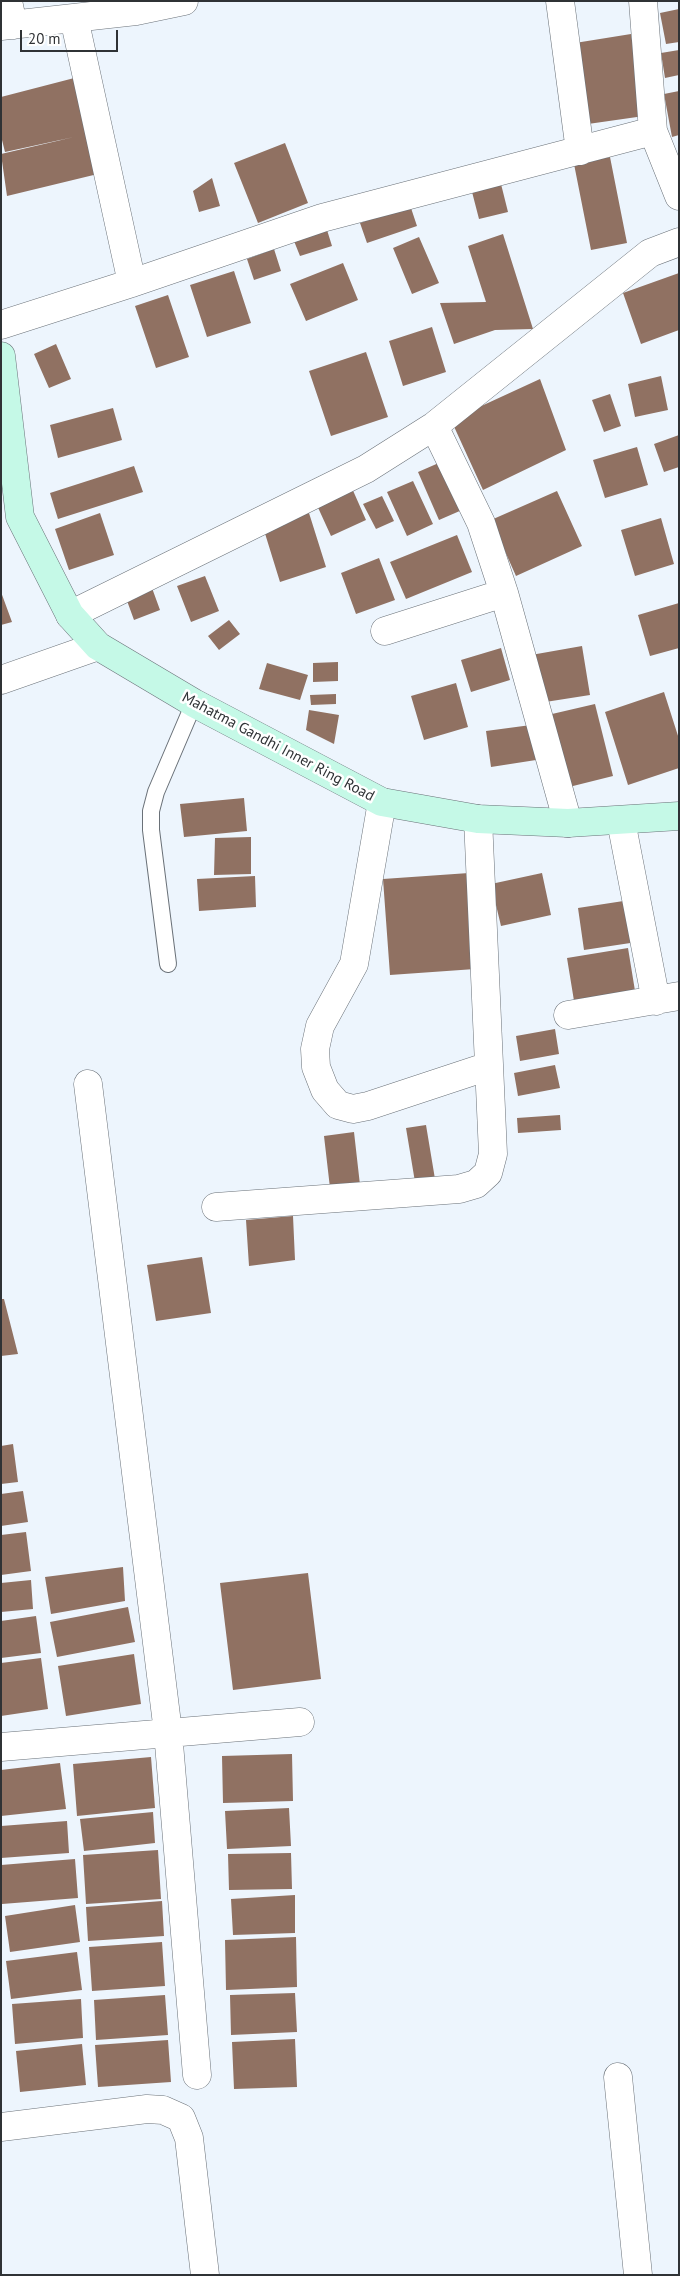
<!DOCTYPE html>
<html>
<head>
<meta charset="utf-8">
<style>
  body { margin:0 }
  #map { position:relative; width:680px; height:2276px; overflow:hidden; background:#edf5fd; font-family:"PT Sans",sans-serif }
  canvas { display:block }
  .frame { position:absolute; inset:0; border:2px solid #2f3235; pointer-events:none }
  .scale { position:absolute; left:20px; top:30px; width:98px; height:22px; box-sizing:border-box; border:2px solid #2f3235; border-top:0; padding-left:6px; font-size:15px; line-height:18px; white-space:nowrap; color:#2f3235; -webkit-text-stroke:4px #fff; paint-order:stroke }
</style>
</head>
<body>
<div id="map">
<canvas width="680" height="2276"></canvas>
<div class="frame"></div>
<div class="scale">20 m</div>
</div>
<script>
const ctx = document.querySelector('canvas').getContext('2d');
ctx.lineJoin = 'round';
function fillPath(path, color) {
  ctx.fillStyle = color;
  ctx.fill(path, 'evenodd');
}
function poly(rows) {
  const path = new Path2D();
  for (const r of rows) {
    path.moveTo(r[0], r[1]);
    for (let i = 2; i < r.length; i += 2) path.lineTo(r[i], r[i + 1]);
  }
  return path;
}
function strokePath(path, color, width, dash) {
  ctx.strokeStyle = color;
  ctx.lineWidth = width;
  ctx.lineCap = dash ? 'butt' : 'round';
  ctx.setLineDash(dash || []);
  ctx.stroke(path);
}
function drawText(font, color, halo, rows, align = 'center') {
  ctx.font = font + ' "PT Sans",sans-serif';
  ctx.lineWidth = 5;
  ctx.setLineDash([]);
  ctx.textBaseline = 'middle';
  ctx.strokeStyle = halo;
  ctx.fillStyle = color;
  for (const [text, x, y, turn = 0] of rows) {
    ctx.save();
    ctx.translate(x, y);
    ctx.rotate((+turn || 0) * Math.PI / 180);
    ctx.textAlign = isNaN(turn) ? turn : align;
    if (halo) ctx.strokeText(text, 0, 0);
    ctx.fillText(text, 0, 0);
    ctx.restore();
  }
}
const building = poly([
  [679,9,679,42,666,44,660,13],
  [631,34,644,116,588,124,575,43],
  [679,50,679,75,665,78,661,53],
  [82,76,106,172,7,196,1,154,74,137,5,152,1,136,1,97],
  [679,91,679,135,672,137,664,94],
  [285,143,308,203,258,223,234,163],
  [610,157,627,243,591,250,574,164],
  [212,178,220,206,199,212,193,191],
  [500,180,508,212,479,219,471,188],
  [410,205,417,226,367,243,360,223],
  [327,230,332,246,300,256,294,241],
  [503,234,533,329,495,330,454,344,440,303,486,302,468,246],
  [419,237,439,283,412,294,393,248],
  [274,249,281,271,254,280,247,259],
  [343,263,358,300,306,321,290,284],
  [234,271,251,323,207,337,190,285],
  [679,273,679,330,641,344,623,293],
  [168,295,189,357,156,368,135,306],
  [432,327,446,372,403,386,389,341],
  [56,344,71,379,49,388,34,354],
  [366,352,388,417,331,436,309,371],
  [661,376,668,410,635,417,628,384],
  [540,379,566,450,483,490,451,420],
  [610,394,621,426,604,432,592,400],
  [113,408,122,440,58,458,50,425],
  [679,435,679,467,664,472,654,444],
  [637,447,648,485,605,498,593,460],
  [441,462,462,510,439,520,418,472],
  [134,466,143,492,58,519,50,493],
  [413,481,433,524,407,536,387,492],
  [351,486,366,520,331,536,315,501],
  [557,491,582,546,516,576,491,520],
  [382,496,394,521,376,529,363,504],
  [100,513,114,555,69,570,55,529],
  [309,513,326,567,280,582,263,527],
  [661,518,674,564,635,576,621,530],
  [457,535,472,572,406,599,390,562],
  [379,558,395,600,356,614,341,573],
  [205,576,219,611,191,622,177,586],
  [152,588,160,610,134,620,126,598],
  [1,592,12,622,1,625],
  [679,603,679,648,650,656,638,615],
  [229,620,240,634,219,650,208,636],
  [582,646,590,695,539,703,531,655],
  [501,648,510,680,471,692,461,660],
  [338,662,338,681,313,682,313,663],
  [267,663,308,675,300,700,259,689],
  [456,683,468,727,424,740,411,696],
  [664,692,679,739,679,768,628,785,605,712],
  [336,694,336,704,311,705,310,695],
  [595,704,613,776,569,787,552,714],
  [309,710,339,715,334,744,306,730],
  [531,725,536,760,491,767,486,731],
  [244,798,247,831,184,837,180,804],
  [251,837,251,874,214,875,215,838],
  [469,873,475,969,390,975,383,879],
  [542,873,551,915,501,926,491,884],
  [255,876,256,907,199,911,197,879],
  [630,900,637,942,584,950,578,908],
  [628,948,636,997,575,1007,567,958],
  [555,1029,559,1054,520,1061,516,1036],
  [555,1065,560,1088,518,1096,514,1073],
  [560,1115,561,1130,518,1133,517,1118],
  [426,1125,435,1179,415,1182,406,1128],
  [354,1132,360,1185,330,1188,324,1136],
  [293,1216,295,1260,249,1266,246,1220],
  [202,1257,211,1313,156,1321,147,1265],
  [1,1299,4,1299,18,1354,1,1356],
  [13,1444,18,1482,1,1484,1,1446],
  [23,1491,28,1522,1,1526,1,1494],
  [26,1532,31,1571,1,1575,1,1535],
  [123,1567,125,1601,51,1614,45,1577],
  [308,1573,321,1679,233,1690,220,1583],
  [31,1580,33,1609,1,1612,1,1583],
  [128,1607,135,1642,57,1657,50,1622],
  [36,1616,41,1653,1,1658,1,1621],
  [134,1654,141,1704,66,1716,58,1666],
  [41,1658,48,1709,1,1716,1,1663],
  [292,1754,293,1801,223,1803,222,1756],
  [151,1757,155,1808,77,1816,73,1764],
  [60,1763,66,1809,1,1816,1,1770],
  [289,1808,291,1846,227,1849,225,1811],
  [153,1812,155,1843,84,1851,80,1819],
  [67,1821,69,1853,1,1858,1,1826],
  [158,1850,161,1899,86,1904,83,1855],
  [291,1853,292,1889,229,1890,228,1854],
  [75,1859,78,1898,2,1904,1,1865],
  [295,1895,295,1933,233,1935,231,1899],
  [162,1901,164,1936,88,1941,86,1907],
  [75,1905,80,1942,10,1952,5,1916],
  [296,1937,297,1987,226,1990,225,1940],
  [162,1942,165,1986,92,1991,89,1947],
  [77,1952,82,1990,11,1999,6,1961],
  [295,1993,297,2032,231,2035,230,1995],
  [165,1995,168,2035,96,2040,94,2000],
  [81,1999,83,2038,15,2044,12,2004],
  [295,2039,297,2087,234,2089,232,2042],
  [168,2040,171,2082,98,2087,95,2045],
  [82,2044,86,2085,20,2092,16,2051]
]);
const service = poly([
  [168,964,151,830,151,811,156,792,194,703]
]);
const minor = poly([
  [8,1,13,25],
  [560,1,580,151],
  [643,1,653,131,679,196],
  [74,18,132,283],
  [1,26,136,11,184,1],
  [1,325,132,283,322,218,653,131],
  [434,426,481,523,504,593],
  [70,615,366,469,434,426,650,253,679,242],
  [385,631,504,593,568,823],
  [1,680,98,646],
  [382,802,354,964,320,1026,315,1049,316,1067,325,1090,338,1105,353,1109,368,1106,489,1066],
  [621,821,656,1001],
  [568,1015,679,996],
  [88,1084,168,1732,197,2075],
  [216,1207,459,1189,476,1184,488,1173,493,1154,478,819],
  [1,1747,300,1722],
  [618,2077,638,2275],
  [1,2127,147,2109,163,2110,181,2118,189,2138,205,2275]
]);
const secondary = poly([
  [1,356,20,517,70,615,98,646,194,703,382,802,478,819,568,823,679,816]
]);
const streetNames = [
  ["Mahatma Gandhi Inner Ring Road",278,747,28]
];
fillPath(building, '#907162');
strokePath(service, '#6a7178', 18);
strokePath(minor, '#6a7178', 29);
strokePath(secondary, '#6a7178', 29);
strokePath(service, '#fff', 16);
strokePath(minor, '#fff', 28);
strokePath(secondary, '#c5f9e7', 28);
drawText('15px', '#2f3235', '#fff', streetNames);
</script>
</body>
</html>
